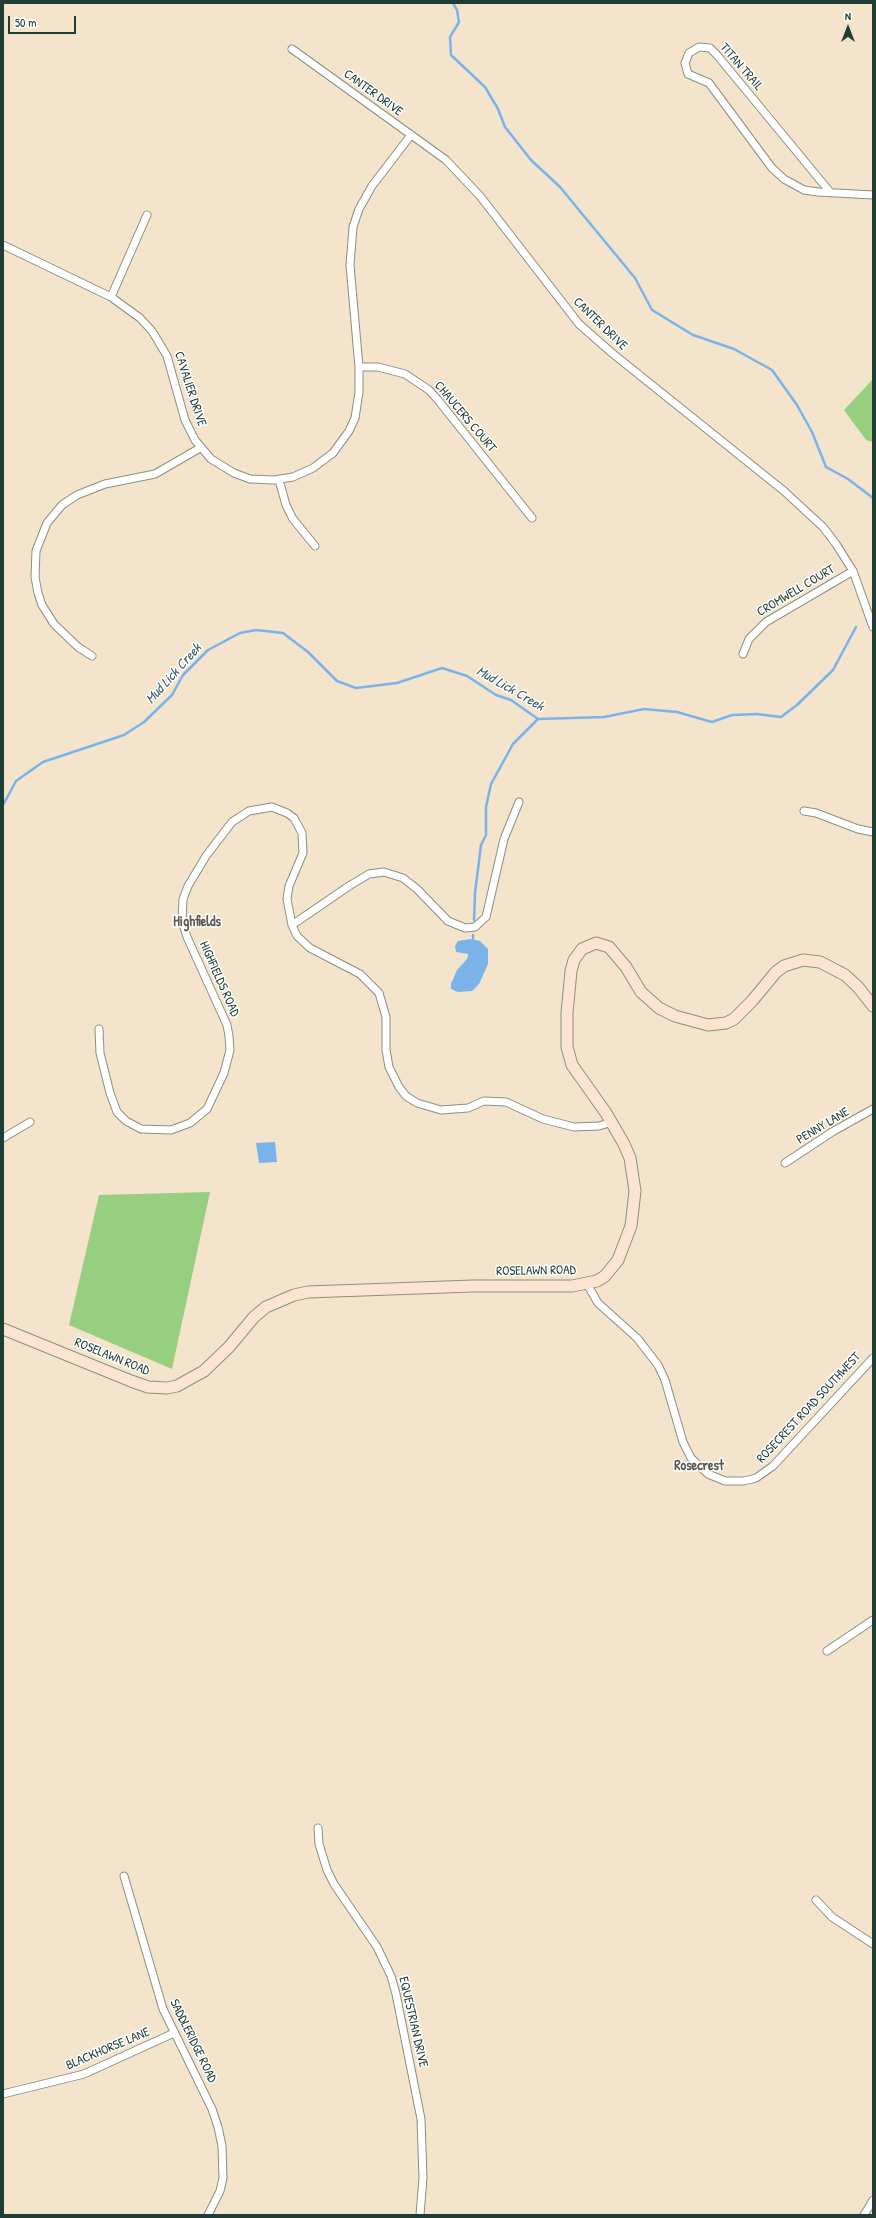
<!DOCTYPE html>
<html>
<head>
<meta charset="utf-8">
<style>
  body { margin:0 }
  #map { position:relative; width:876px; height:2218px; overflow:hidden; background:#f4e4cb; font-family:"Patrick Hand",sans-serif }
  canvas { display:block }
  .frame { position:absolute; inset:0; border:4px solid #1f3d34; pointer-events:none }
  .north { position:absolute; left:828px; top:8px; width:40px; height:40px; -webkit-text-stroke:3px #fff; paint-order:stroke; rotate:0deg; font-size:11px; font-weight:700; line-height:16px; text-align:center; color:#1f3d34 }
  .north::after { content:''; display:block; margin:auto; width:14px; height:18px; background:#1f3d34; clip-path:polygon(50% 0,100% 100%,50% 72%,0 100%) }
  .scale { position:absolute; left:8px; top:16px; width:68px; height:18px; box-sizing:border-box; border:2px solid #1f3d34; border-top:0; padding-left:5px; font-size:12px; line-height:14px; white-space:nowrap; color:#1f3d34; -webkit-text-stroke:3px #fff; paint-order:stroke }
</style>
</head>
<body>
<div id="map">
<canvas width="876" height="2218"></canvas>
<div class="frame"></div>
<div class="north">N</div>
<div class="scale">50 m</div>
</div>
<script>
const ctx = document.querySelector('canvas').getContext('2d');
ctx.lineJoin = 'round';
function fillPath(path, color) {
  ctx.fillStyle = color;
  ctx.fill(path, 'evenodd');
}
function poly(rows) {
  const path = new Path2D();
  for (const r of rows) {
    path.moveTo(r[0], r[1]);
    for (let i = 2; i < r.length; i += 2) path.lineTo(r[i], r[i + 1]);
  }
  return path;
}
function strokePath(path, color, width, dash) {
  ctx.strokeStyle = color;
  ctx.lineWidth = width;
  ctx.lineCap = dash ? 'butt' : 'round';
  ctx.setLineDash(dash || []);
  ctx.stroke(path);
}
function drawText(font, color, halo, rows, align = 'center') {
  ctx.font = font + ' "Patrick Hand",sans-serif';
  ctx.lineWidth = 3;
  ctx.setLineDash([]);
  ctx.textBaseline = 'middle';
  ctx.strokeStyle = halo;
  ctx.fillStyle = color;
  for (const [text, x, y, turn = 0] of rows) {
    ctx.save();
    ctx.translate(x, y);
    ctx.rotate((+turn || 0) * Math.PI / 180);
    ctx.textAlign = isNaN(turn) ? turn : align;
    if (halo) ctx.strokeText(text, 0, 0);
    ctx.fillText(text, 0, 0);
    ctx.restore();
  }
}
const green = poly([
  [873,379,873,442,866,440,844,410],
  [210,1192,172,1369,69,1325,99,1195]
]);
const water = poly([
  [470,939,480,941,488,949,488,964,479,984,472,991,458,992,451,989,451,984,457,970,467,959,468,956,468,954,456,952,455,946,458,941],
  [275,1142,277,1162,259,1163,256,1143]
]);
const stream = poly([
  [453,3,457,10,459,22,450,37,451,55,485,87,498,109,505,127,531,160,560,187,635,278,652,310,693,335,734,349,772,370,797,405,812,432,826,467,848,479,873,498],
  [3,805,16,781,43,762,124,735,144,722,172,695,183,675,208,650,240,633,256,630,283,633,308,652,337,681,356,688,397,683,442,668,467,676,496,695,511,700,538,719,604,717,644,709,677,712,712,722,732,715,757,714,781,717,797,705,833,670,856,627],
  [474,920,475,893,481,845,486,835,486,807,491,784,513,744,538,719],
  [473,942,473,935]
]);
const street = poly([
  [292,49,446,160,480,196,579,324,612,353,784,491,823,527,836,544,853,571,873,627],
  [830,192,717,55,710,48,699,47,689,53,685,63,688,74,709,83,772,168,784,179,804,190,818,192,873,195],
  [3,245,111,297,140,318,152,331,167,356,185,420,195,440,211,459,234,473,250,479,274,480,293,477,313,468,333,453,349,431,355,418,359,392,359,367,350,265,353,227,359,209,372,186,411,135],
  [111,297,147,215],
  [359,367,378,367,405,374,429,390,438,400,532,518],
  [279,480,286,505,293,519,315,546],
  [743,654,749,639,766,622,853,571],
  [92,656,78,647,54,624,42,605,38,593,35,577,36,551,47,523,62,505,77,495,105,484,155,474,200,448],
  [804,811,816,813,858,829,873,832],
  [292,925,349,886,369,874,384,872,403,878,417,889,448,921,465,928,475,927,486,917,504,839,519,802],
  [99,1029,100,1053,110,1093,117,1112,126,1121,141,1129,171,1130,190,1123,207,1109,224,1073,230,1050,229,1036,227,1025,187,937,182,921,183,899,188,886,206,856,232,822,249,811,272,807,287,813,294,818,302,833,303,853,289,886,287,899,292,925,297,936,310,948,360,974,379,993,386,1017,386,1050,389,1067,399,1087,406,1096,417,1103,441,1110,468,1108,484,1101,506,1102,543,1119,574,1127,599,1126,612,1122],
  [3,1138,30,1122],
  [785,1163,832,1132,873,1109],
  [587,1284,598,1303,637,1338,658,1365,665,1380,683,1442,691,1458,708,1474,725,1481,744,1481,756,1478,773,1466,873,1358],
  [827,1651,873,1620],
  [318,1828,319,1844,327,1870,334,1884,377,1947,391,1976,396,1994,421,2119,423,2178,420,2215],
  [124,1876,163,2009,212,2109,218,2127,222,2146,223,2178,220,2191,208,2215],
  [816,1900,832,1917,873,1944],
  [3,2094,84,2074,174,2033],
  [864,2215,873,2200]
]);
const secondary = poly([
  [3,1329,131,1381,148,1387,167,1388,177,1386,204,1371,229,1347,254,1317,266,1307,294,1295,308,1292,473,1286,572,1286,597,1281,605,1276,618,1260,631,1226,635,1191,630,1158,624,1144,606,1113,572,1065,567,1047,567,1013,571,971,574,960,582,949,596,943,609,947,626,967,641,992,659,1008,675,1016,708,1025,726,1023,734,1019,752,1001,776,972,784,966,803,960,820,962,845,975,858,987,873,1006]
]);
const streetNames = [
  ["TITAN TRAIL",741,67,49],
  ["CANTER DRIVE",373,93,36],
  ["CANTER DRIVE",600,324,44],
  ["CAVALIER DRIVE",190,389,72],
  ["CHAUCERS COURT",465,417,50],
  ["CROMWELL COURT",796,591,-31],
  ["HIGHFIELDS ROAD",219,979,66],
  ["PENNY LANE",823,1126,-31],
  ["ROSELAWN ROAD",536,1271,-1],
  ["ROSELAWN ROAD",112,1357,22],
  ["ROSECREST ROAD SOUTHWEST",809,1408,-47],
  ["EQUESTRIAN DRIVE",413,2022,77],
  ["SADDLERIDGE ROAD",193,2041,64],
  ["BLACKHORSE LANE",108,2049,-23]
];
const waterNames = [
  ["Mud Lick Creek",174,674,-48],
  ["Mud Lick Creek",510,689,30]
];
const neighbourhoodNames = [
  ["Highfields",197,922],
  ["Rosecrest",699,1466]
];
fillPath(green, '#98ce80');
fillPath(water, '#7ab3ea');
strokePath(stream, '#7ab3ea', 2.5);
strokePath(street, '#8a9080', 9);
strokePath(secondary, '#8a9080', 13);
strokePath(street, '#fff', 7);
strokePath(secondary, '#fde4d0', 11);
drawText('13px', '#1f3d34', '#fff', streetNames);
drawText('italic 14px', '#3a606b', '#fff', waterNames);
drawText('bold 14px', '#5f5a4f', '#fff', neighbourhoodNames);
</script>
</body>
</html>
